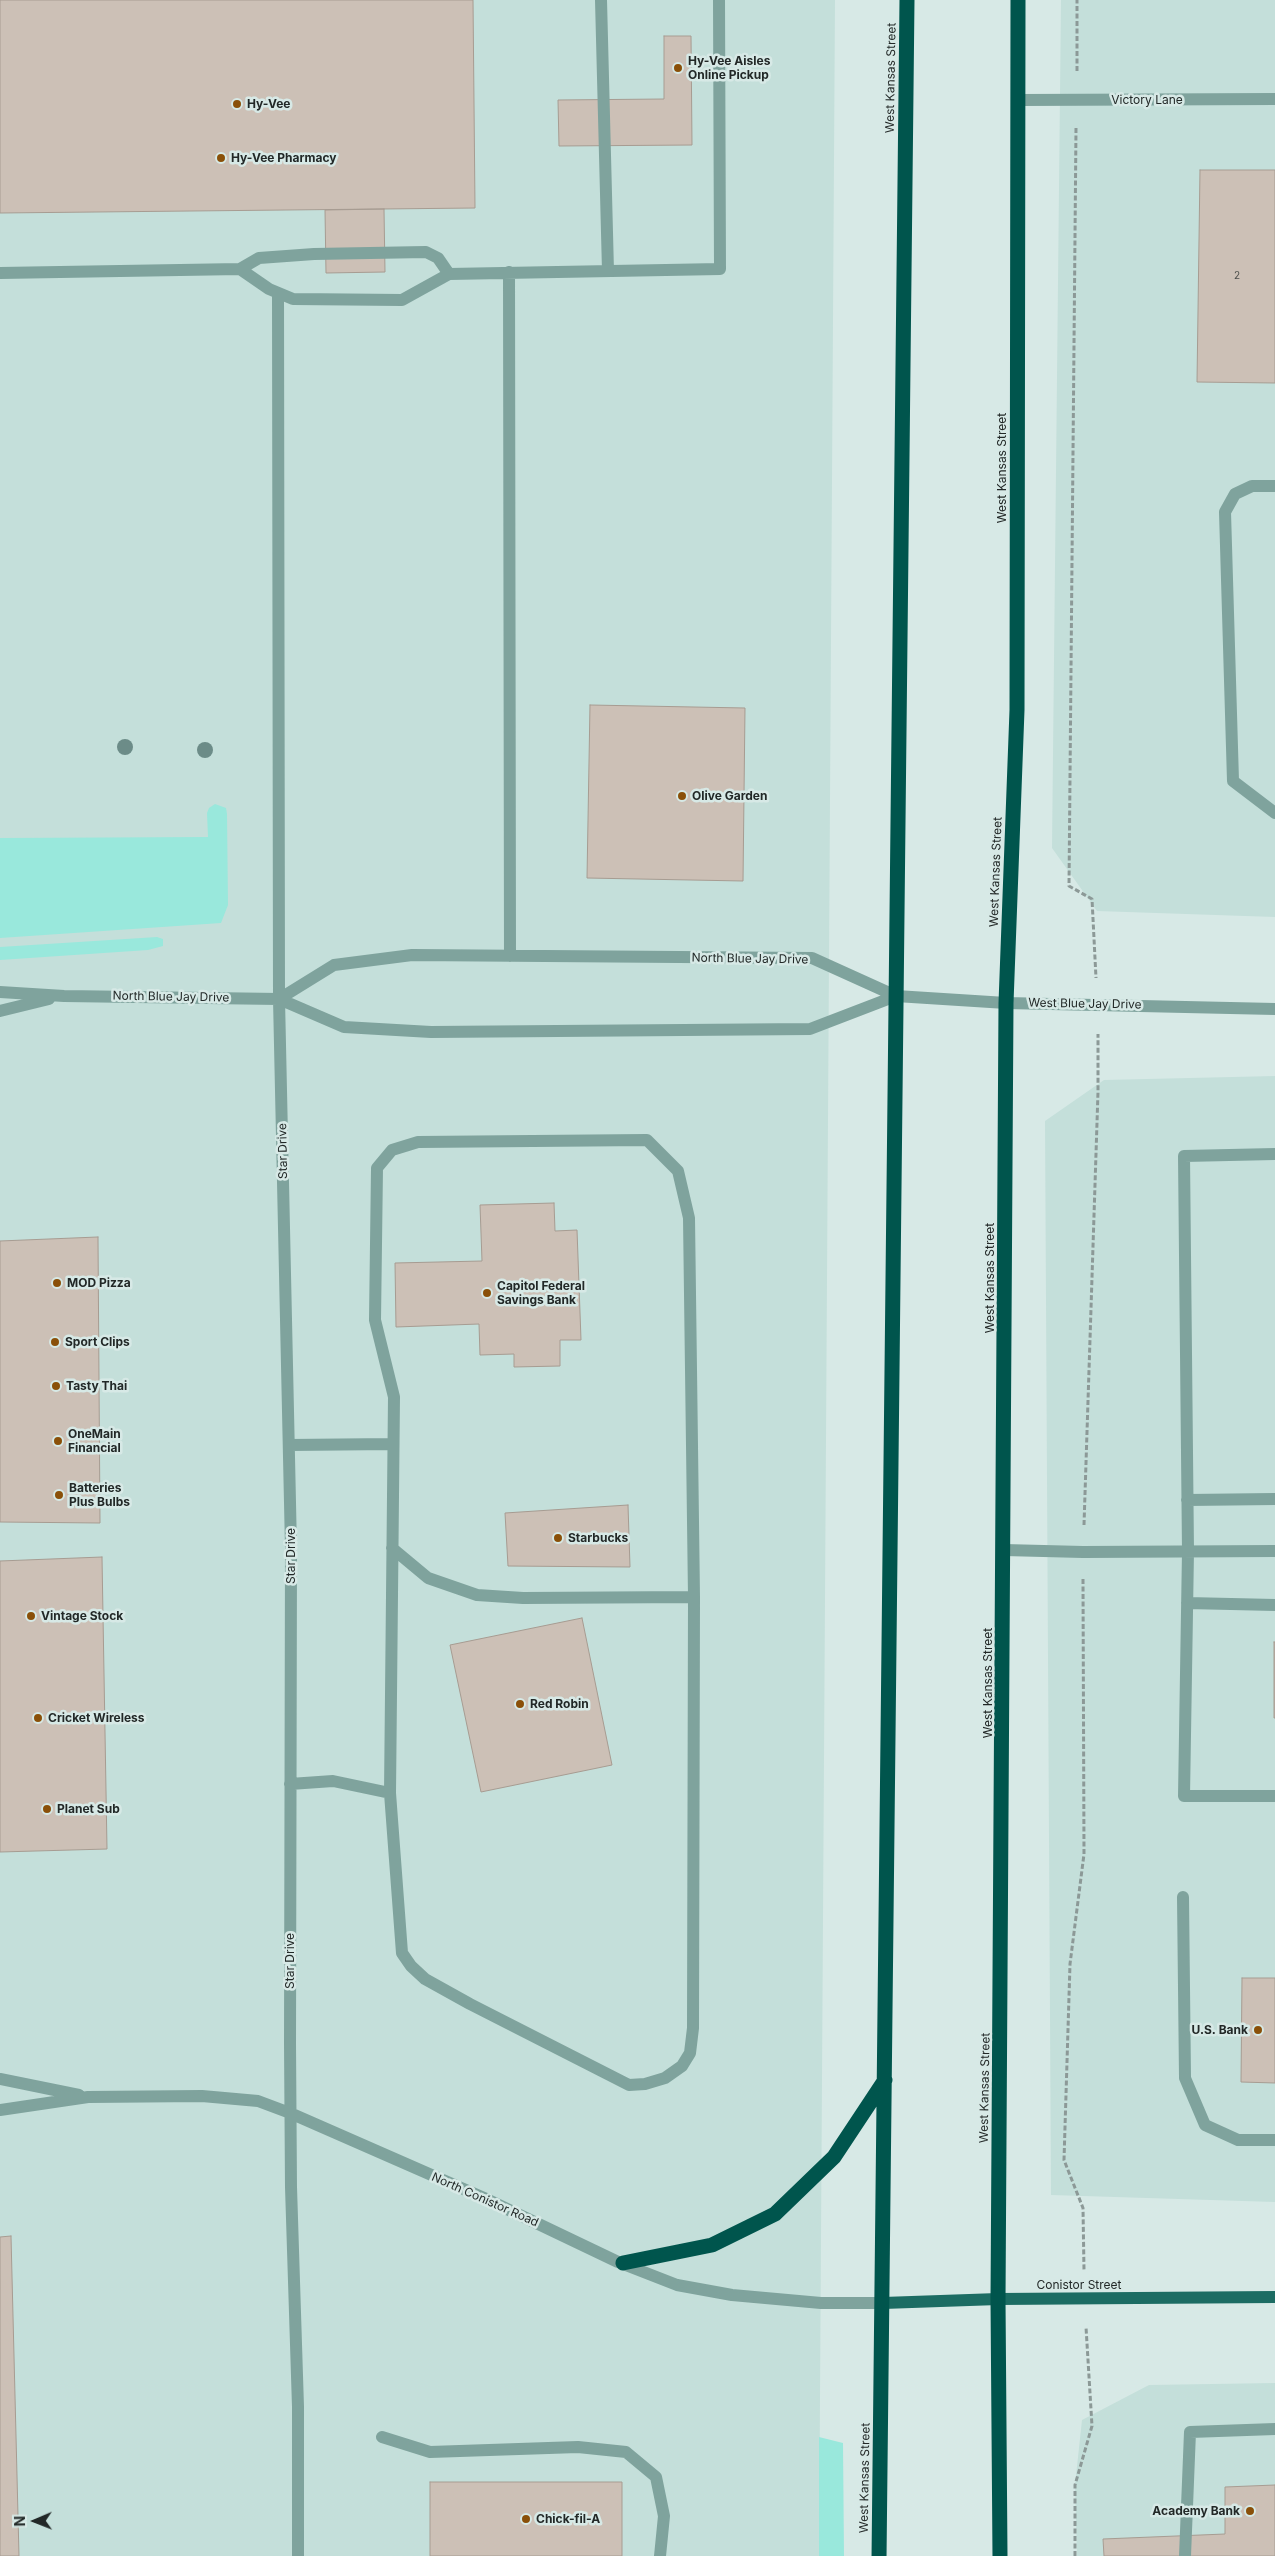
<!DOCTYPE html>
<html>
<head>
<meta charset="utf-8">
<style>
  body { margin:0 }
  #map { position:relative; width:1275px; height:2556px; overflow:hidden; background:#d7e9e6; font-family:Inter,sans-serif }
  canvas { display:block }
  .north { position:absolute; left:10px; top:2496px; width:50px; height:50px; -webkit-text-stroke:4px #d7e9e6; paint-order:stroke; rotate:269deg; font-size:14px; font-weight:700; line-height:20px; text-align:center; color:#222827 }
  .north::after { content:''; display:block; margin:auto; width:18px; height:22px; background:#222827; clip-path:polygon(50% 0,100% 100%,50% 72%,0 100%) }
</style>
</head>
<body>
<div id="map">
<canvas width="1275" height="2556"></canvas>
<div class="north">N</div>
</div>
<script>
const ctx = document.querySelector('canvas').getContext('2d');
ctx.lineJoin = 'round';
function fillPath(path, color) {
  ctx.fillStyle = color;
  ctx.fill(path, 'evenodd');
}
function poly(rows) {
  const path = new Path2D();
  for (const r of rows) {
    path.moveTo(r[0], r[1]);
    for (let i = 2; i < r.length; i += 2) path.lineTo(r[i], r[i + 1]);
  }
  return path;
}
function strokePath(path, color, width, dash) {
  ctx.strokeStyle = color;
  ctx.lineWidth = width;
  ctx.lineCap = dash ? 'butt' : 'round';
  ctx.setLineDash(dash || []);
  ctx.stroke(path);
}
function drawText(font, color, halo, rows, align = 'center') {
  ctx.font = font + ' Inter,sans-serif';
  ctx.lineWidth = 5;
  ctx.setLineDash([]);
  ctx.textBaseline = 'middle';
  ctx.strokeStyle = halo;
  ctx.fillStyle = color;
  for (const [text, x, y, turn = 0] of rows) {
    ctx.save();
    ctx.translate(x, y);
    ctx.rotate((+turn || 0) * Math.PI / 180);
    ctx.textAlign = isNaN(turn) ? turn : align;
    if (halo) ctx.strokeText(text, 0, 0);
    ctx.fillText(text, 0, 0);
    ctx.restore();
  }
}
const built = poly([
  [0,0,835,0,819,2556,0,2556],
  [1061,0,1275,0,1275,917,1097,911,1052,848],
  [1275,1076,1275,2202,1051,2195,1045,1121,1104,1080],
  [1275,2383,1275,2556,1077,2556,1075,2485,1082,2420,1149,2385]
]);
const green = poly([
  [215,804,226,808,227,814,228,905,221,923,0,938,0,838,208,837,207,813,209,808],
  [157,937,163,939,163,946,148,950,0,960,0,947],
  [819,2437,843,2443,844,2556,764,2556,819,2556]
]);
const building = poly([
  [0,0,473,0,475,208,0,213,0,0],
  [664,36,691,36,692,145,559,146,558,100,664,99,664,36],
  [1200,170,1275,170,1275,383,1197,382,1200,170],
  [384,209,385,272,326,273,325,210,384,209],
  [590,705,745,708,743,881,587,878,590,705],
  [554,1203,555,1231,577,1230,581,1340,560,1340,560,1366,514,1367,514,1354,480,1355,479,1324,396,1327,395,1263,482,1261,480,1205,554,1203],
  [98,1237,100,1523,0,1522,0,1241,98,1237],
  [628,1505,630,1567,508,1566,505,1513,628,1505],
  [102,1557,107,1849,0,1852,0,1561,102,1557],
  [582,1618,612,1765,481,1792,450,1645,582,1618],
  [1274,1642,1275,1642,1275,1718,1274,1718,1274,1642],
  [1242,1978,1275,1978,1275,2083,1241,2082,1242,1978],
  [11,2236,19,2556,0,2556,0,2237,11,2236],
  [430,2482,622,2482,622,2556,430,2556,430,2482],
  [1275,2485,1275,2556,1104,2556,1103,2539,1225,2534,1225,2487,1275,2485]
]);
const path = poly([
  [1077,71,1077,0],
  [1076,128,1069,886,1092,899,1096,978],
  [1084,1525,1098,1092,1098,1034],
  [1083,1579,1084,1854,1070,1964,1064,2160,1083,2208,1084,2270],
  [1075,2556,1075,2485,1092,2426,1086,2327]
]);
const minor = poly([
  [601,0,608,271],
  [1019,100,1275,99],
  [240,269,259,258,314,254,426,252,438,258,449,274],
  [509,272,510,956],
  [0,273,240,269,269,289,293,299,402,300,449,274,720,269,719,0],
  [278,293,279,999,291,1548,290,2043,291,2187,298,2407,298,2556],
  [1275,486,1252,486,1235,494,1225,512,1233,781,1275,813],
  [0,992,64,996,279,999,344,1027,431,1032,810,1029,896,996],
  [279,999,334,965,412,955,812,958,896,996,1006,1003,1275,1009],
  [0,1011,49,999],
  [1275,1154,1184,1156,1188,1551,1184,1796,1275,1796],
  [289,1445,393,1444],
  [1187,1500,1275,1499],
  [392,1548,428,1578,477,1595,523,1598,694,1597],
  [1004,1550,1083,1552,1275,1551],
  [1187,1603,1275,1605],
  [290,1784,333,1781,390,1793,402,1953,411,1966,425,1979,470,2004,629,2085,645,2084,665,2078,682,2066,690,2053,693,2028,694,1597,689,1218,678,1171,647,1140,418,1142,392,1150,377,1168,375,1320,394,1397,390,1793],
  [1183,1897,1185,2078,1205,2125,1238,2140,1275,2140],
  [0,2079,79,2095],
  [0,2110,88,2097,202,2096,258,2101,290,2113,484,2198,618,2262,677,2285,732,2295,821,2303,883,2303],
  [382,2437,430,2452,578,2447,626,2452,656,2477,664,2516,660,2556],
  [1185,2556,1190,2432,1275,2429]
]);
const major = poly([
  [883,2303,998,2299,1275,2297]
]);
const highway = poly([
  [623,2263,712,2245,775,2214,834,2157,885,2080],
  [879,2556,907,0],
  [1000,2556,998,2299,1006,1003,1017,710,1018,0]
]);
const trees = [
  [125,747],
  [205,750]
];
const markers = [
  [678,68,5,"#8a5009"],
  [237,104,5,"#8a5009"],
  [221,158,5,"#8a5009"],
  [682,796,5,"#8a5009"],
  [57,1283,5,"#8a5009"],
  [487,1293,5,"#8a5009"],
  [55,1342,5,"#8a5009"],
  [56,1386,5,"#8a5009"],
  [58,1441,5,"#8a5009"],
  [59,1495,5,"#8a5009"],
  [558,1538,5,"#8a5009"],
  [31,1616,5,"#8a5009"],
  [520,1704,5,"#8a5009"],
  [38,1718,5,"#8a5009"],
  [47,1809,5,"#8a5009"],
  [1258,2030,5,"#8a5009"],
  [1250,2511,5,"#8a5009"],
  [526,2519,5,"#8a5009"]
];
const numberNames = [
  ["2",1237,276]
];
const poiNames = [
  ["Hy-Vee Aisles",688,61],
  ["Online Pickup",688,75],
  ["Hy-Vee",247,104],
  ["Hy-Vee Pharmacy",231,158],
  ["Olive Garden",692,796],
  ["MOD Pizza",67,1283],
  ["Capitol Federal",497,1286],
  ["Savings Bank",497,1300],
  ["Sport Clips",65,1342],
  ["Tasty Thai",66,1386],
  ["OneMain",68,1434],
  ["Financial",68,1448],
  ["Batteries",69,1488],
  ["Plus Bulbs",69,1502],
  ["Starbucks",568,1538],
  ["Vintage Stock",41,1616],
  ["Red Robin",530,1704],
  ["Cricket Wireless",48,1718],
  ["Planet Sub",57,1809],
  ["U.S. Bank",1248,2030,"right"],
  ["Academy Bank",1240,2511,"right"],
  ["Chick-fil-A",536,2519]
];
const streetNames = [
  ["West Kansas Street",891,78,-89],
  ["Victory Lane",1147,100],
  ["West Kansas Street",1002,468,-90],
  ["West Kansas Street",996,872,-88],
  ["North Blue Jay Drive",750,959,1],
  ["North Blue Jay Drive",171,997,1],
  ["West Blue Jay Drive",1085,1004,1],
  ["Star Drive",283,1151,-91],
  ["West Kansas Street",990,1278,-90],
  ["Star Drive",291,1556,-90],
  ["West Kansas Street",988,1683,-90],
  ["Star Drive",290,1961,-90],
  ["West Kansas Street",985,2088,-89],
  ["North Conistor Road",485,2200,24],
  ["Conistor Street",1079,2285],
  ["West Kansas Street",865,2478,-89]
];
fillPath(built, '#c4dfda');
fillPath(green, '#99e8dc');
fillPath(building, '#ccc0b6');
strokePath(building, '#a79c92', 1);
strokePath(path, '#8c9997', 3, [5, 2.5]);
strokePath(minor, '#7fa39d', 12);
strokePath(major, '#1c6c63', 12);
strokePath(highway, '#00554d', 15);
ctx.fillStyle = '#6c8c88';
for (const [x, y] of trees) {
  ctx.beginPath();
  ctx.arc(x, y, 8, 0, 2 * Math.PI);
  ctx.fill();
}
for (const [x, y, r, color] of markers) {
  const dot = new Path2D();
  dot.arc(x, y, r, 0, 2 * Math.PI);
  ctx.fillStyle = color;
  ctx.fill(dot);
  strokePath(dot, '#d7e9e6', 2);
}
drawText('10px', '#4c4e4b', null, numberNames);
drawText('bold 12px', '#222827', '#d7e9e6', poiNames, 'left');
drawText('12px', '#222827', '#d7e9e6', streetNames);
</script>
</body>
</html>
